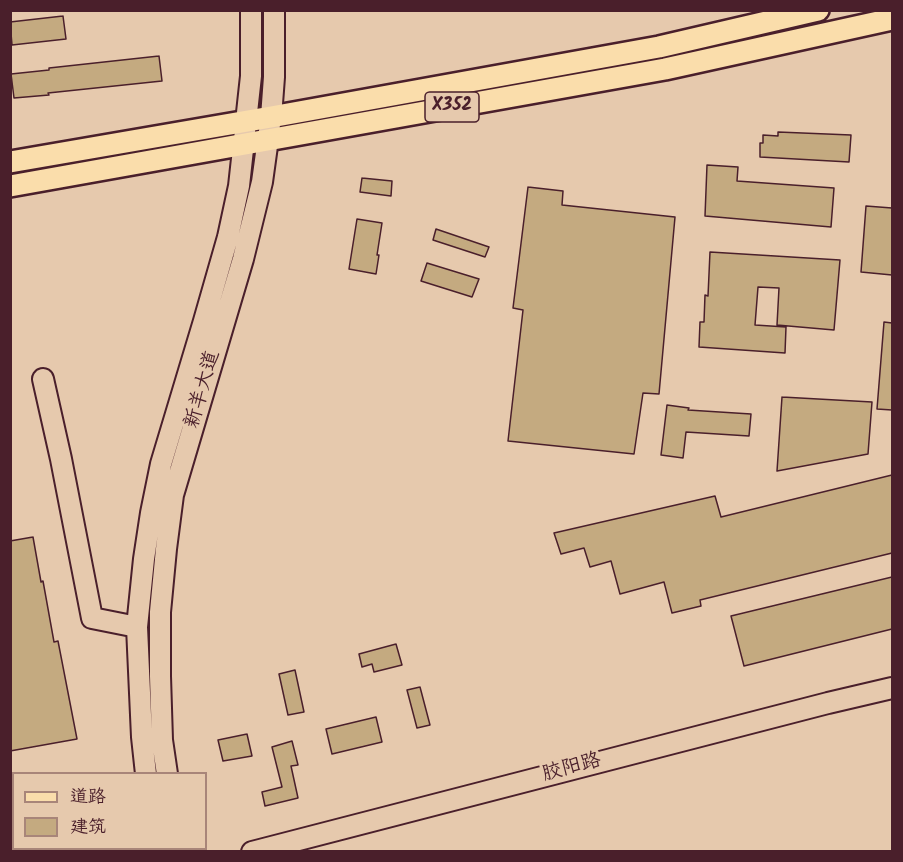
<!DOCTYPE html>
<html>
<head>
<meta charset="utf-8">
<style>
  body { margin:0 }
  #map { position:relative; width:903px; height:862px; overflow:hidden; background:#e6c9ad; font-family:Kalam,"LXGW WenKai TC",sans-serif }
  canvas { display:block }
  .frame { position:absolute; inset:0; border:12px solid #4a1f2b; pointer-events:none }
  .legend { position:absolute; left:12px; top:772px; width:195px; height:78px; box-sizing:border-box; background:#e6c9ad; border:2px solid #a88579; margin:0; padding:8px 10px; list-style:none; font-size:18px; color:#4a1f2b }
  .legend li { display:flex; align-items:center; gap:12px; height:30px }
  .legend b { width:30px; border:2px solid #a88579 }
</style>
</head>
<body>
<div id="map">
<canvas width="903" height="862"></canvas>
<div class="frame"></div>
<ul class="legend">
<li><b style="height:8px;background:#faddab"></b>道路</li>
<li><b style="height:16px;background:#c4aa80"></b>建筑</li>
</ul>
</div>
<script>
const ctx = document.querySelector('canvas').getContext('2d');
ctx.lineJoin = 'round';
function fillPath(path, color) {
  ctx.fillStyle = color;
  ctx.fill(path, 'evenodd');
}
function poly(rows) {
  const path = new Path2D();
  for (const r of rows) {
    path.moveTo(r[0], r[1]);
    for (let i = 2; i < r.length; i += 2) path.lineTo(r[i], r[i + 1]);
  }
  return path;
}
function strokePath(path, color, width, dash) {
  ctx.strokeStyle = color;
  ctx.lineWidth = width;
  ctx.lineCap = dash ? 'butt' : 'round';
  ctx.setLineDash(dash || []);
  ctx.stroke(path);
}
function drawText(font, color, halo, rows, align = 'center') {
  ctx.font = font + ' Kalam,"LXGW WenKai TC",sans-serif';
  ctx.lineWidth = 6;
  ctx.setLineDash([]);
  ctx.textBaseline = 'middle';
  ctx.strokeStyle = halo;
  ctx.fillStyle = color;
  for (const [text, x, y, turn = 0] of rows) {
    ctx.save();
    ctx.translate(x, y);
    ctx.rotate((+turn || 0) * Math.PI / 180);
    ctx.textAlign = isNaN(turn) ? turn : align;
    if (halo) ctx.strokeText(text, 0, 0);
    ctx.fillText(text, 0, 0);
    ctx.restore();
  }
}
const building = poly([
  [63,16,66,39,12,45,10,22,63,16],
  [159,56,162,81,48,93,49,95,14,98,11,74,49,70,49,68,159,56],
  [778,132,851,135,849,162,760,157,760,143,763,143,763,135,778,136,778,132],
  [707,165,738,167,737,181,834,188,831,227,705,216,707,165],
  [362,178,392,181,391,196,360,192,362,178],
  [528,187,563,191,562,205,675,217,659,394,643,393,634,454,508,441,523,310,513,308,528,187],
  [866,206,892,208,892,275,861,272,866,206],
  [357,219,382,223,377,255,379,255,376,274,349,269,357,219],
  [436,229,489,247,485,257,433,240,436,229],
  [710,252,840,260,834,330,777,325,779,288,758,287,755,325,786,327,785,353,699,347,700,322,704,322,705,295,708,296,710,252],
  [427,263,479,279,472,297,421,281,427,263],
  [884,322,892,323,892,410,877,409,884,322],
  [782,397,872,402,868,454,777,471,782,397],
  [667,405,689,408,688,410,751,414,749,436,686,432,683,458,661,455,667,405],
  [892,475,892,553,700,600,701,606,672,613,664,582,620,594,611,561,590,567,584,548,561,554,554,533,715,496,721,517,892,475],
  [33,537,41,582,43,581,54,642,58,641,77,739,10,751,10,541,33,537],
  [892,577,892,629,744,666,731,616,892,577],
  [396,644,402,665,374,672,372,664,362,667,359,654,396,644],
  [295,670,304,712,288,715,279,674,295,670],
  [420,687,430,725,417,728,407,690,420,687],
  [376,717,382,742,332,754,326,729,376,717],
  [247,734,252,756,223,761,218,740,247,734],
  [292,741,298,765,291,766,298,798,265,806,262,792,282,787,272,747,292,741]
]);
const secondary = poly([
  [43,379,61,459,92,618,137,627],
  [146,774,142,737,137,627,144,559,151,513,161,464,204,321,228,237,239,186,251,76,251,10],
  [167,774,162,740,160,676,160,612,166,549,173,495,243,259,262,182,271,117,274,77,274,10],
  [158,848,158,852],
  [180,848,181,852],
  [252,852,828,703,892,688]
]);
const primary = poly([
  [10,162,271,117,659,47,818,10],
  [10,186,665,69,892,19]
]);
const shields = [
  [452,107,54]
];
const shieldNames = [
  ["X352",452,107]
];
const streetNames = [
  ["新羊大道",204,390,-74],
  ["胶阳路",572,769,-15]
];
fillPath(building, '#c4aa80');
strokePath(building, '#4a1f2b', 1.5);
strokePath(secondary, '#4a1f2b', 24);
strokePath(primary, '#4a1f2b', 26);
strokePath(secondary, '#e6c9ad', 20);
strokePath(primary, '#faddab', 21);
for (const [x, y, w] of shields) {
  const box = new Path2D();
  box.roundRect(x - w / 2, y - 15, w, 30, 4.5);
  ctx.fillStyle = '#e6c9ad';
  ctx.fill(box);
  strokePath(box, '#4a1f2b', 1.5);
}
drawText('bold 18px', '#4a1f2b', null, shieldNames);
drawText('20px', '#4a1f2b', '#e6c9ad', streetNames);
</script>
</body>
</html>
